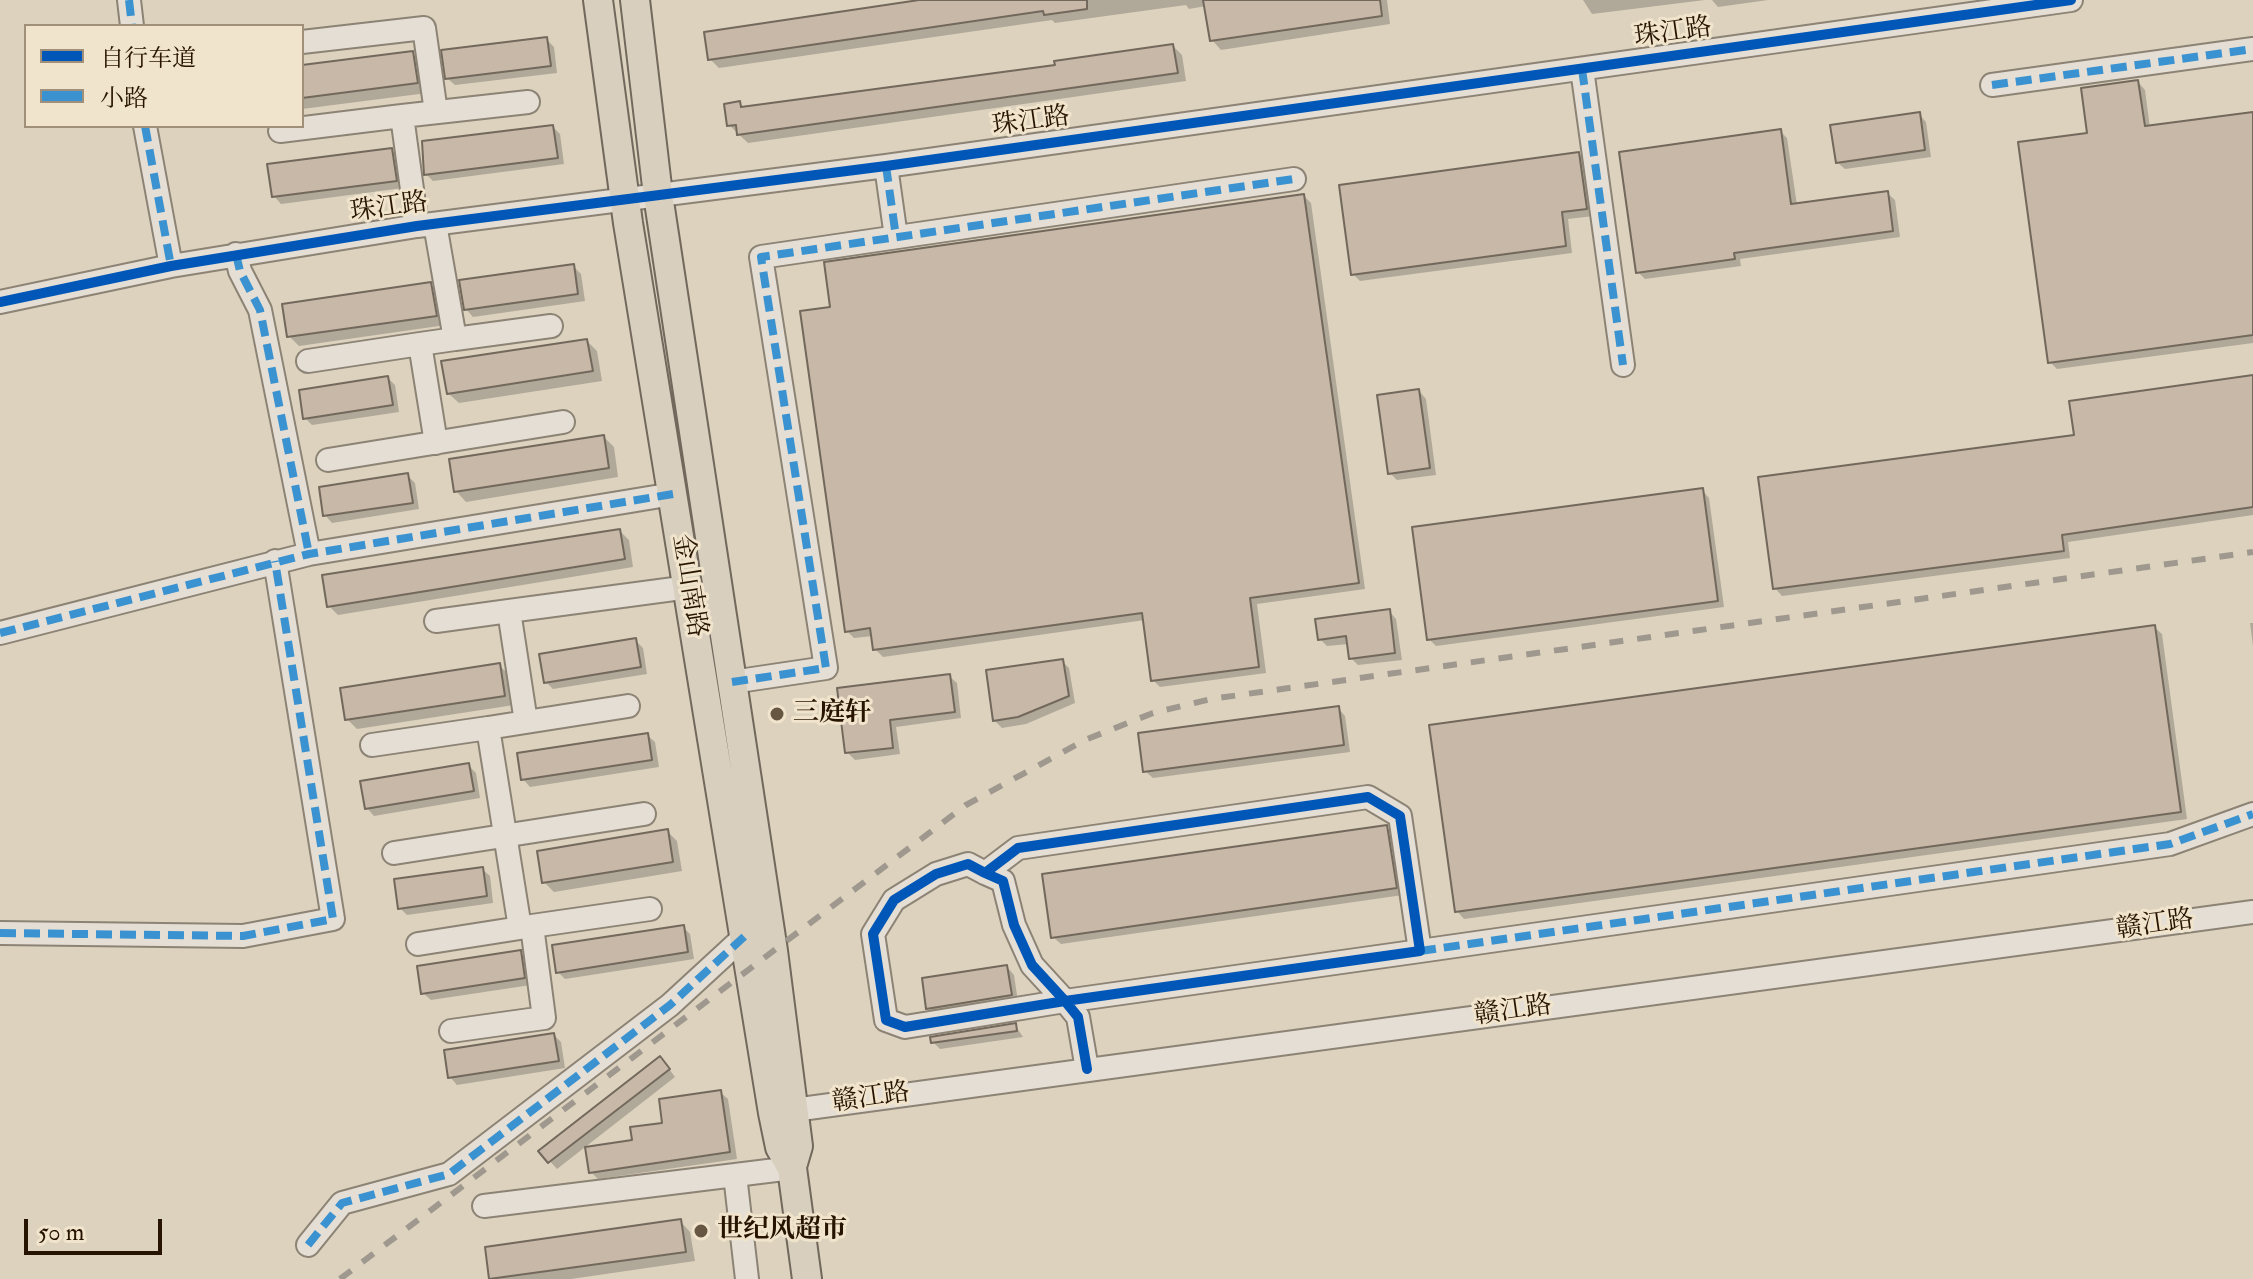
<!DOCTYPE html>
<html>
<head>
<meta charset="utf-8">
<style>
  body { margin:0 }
  #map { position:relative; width:2253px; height:1279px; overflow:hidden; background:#ddd2be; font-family:"IM FELL Double Pica","Noto Serif SC",serif }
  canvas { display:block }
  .legend { position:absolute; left:24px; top:24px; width:280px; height:104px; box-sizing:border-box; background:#f1e4cc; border:2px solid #a0907a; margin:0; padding:10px 14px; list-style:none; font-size:24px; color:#261300 }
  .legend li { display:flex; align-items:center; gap:16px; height:40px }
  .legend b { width:40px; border:2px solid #a0907a }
  .scale { position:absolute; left:24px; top:1219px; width:138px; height:36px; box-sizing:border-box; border:4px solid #261300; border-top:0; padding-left:10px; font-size:24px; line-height:28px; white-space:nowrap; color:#261300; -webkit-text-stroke:6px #f1e4cc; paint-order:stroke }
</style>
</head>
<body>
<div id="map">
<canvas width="2253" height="1279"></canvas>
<ul class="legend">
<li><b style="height:10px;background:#0057b8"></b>自行车道</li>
<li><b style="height:10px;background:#3b92d0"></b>小路</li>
</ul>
<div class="scale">50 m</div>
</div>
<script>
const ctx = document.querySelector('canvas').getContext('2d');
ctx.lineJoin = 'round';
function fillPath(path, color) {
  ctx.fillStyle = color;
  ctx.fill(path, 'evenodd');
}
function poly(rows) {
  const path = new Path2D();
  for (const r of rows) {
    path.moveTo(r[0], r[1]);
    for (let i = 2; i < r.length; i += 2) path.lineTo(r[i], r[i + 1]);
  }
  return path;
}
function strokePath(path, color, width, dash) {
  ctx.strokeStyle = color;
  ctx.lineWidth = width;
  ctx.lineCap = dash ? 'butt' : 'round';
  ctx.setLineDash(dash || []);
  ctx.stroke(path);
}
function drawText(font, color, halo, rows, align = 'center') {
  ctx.font = font + ' "IM FELL Double Pica","Noto Serif SC",serif';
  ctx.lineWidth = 6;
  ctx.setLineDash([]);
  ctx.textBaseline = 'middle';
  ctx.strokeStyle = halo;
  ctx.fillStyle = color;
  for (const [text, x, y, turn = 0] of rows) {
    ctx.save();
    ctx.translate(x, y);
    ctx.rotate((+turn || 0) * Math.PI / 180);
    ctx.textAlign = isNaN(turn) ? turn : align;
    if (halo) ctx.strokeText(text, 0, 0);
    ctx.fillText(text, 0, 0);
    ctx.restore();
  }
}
const shadow = poly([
  [936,0,1387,0,1390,24,1221,50,1212,40,1206,6,1189,9,1186,5,1055,23,1052,20,719,68,710,59],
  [1583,0,1705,0,1592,14],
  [1712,0,1768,0,1718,7],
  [546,39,554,47,557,73,455,85,447,78],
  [1173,46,1182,55,1186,81,748,143,729,125,740,103,745,109,1057,66],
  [412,53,422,63,427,93,302,109,302,67],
  [2138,82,2145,90,2150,128,2253,114,2253,343,2057,369,2050,362,2090,134],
  [1919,114,1926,122,1931,157,1845,169,1837,162],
  [553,127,560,134,564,164,433,181,426,174,423,143],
  [1780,131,1787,138,1797,205,1887,193,1895,200,1900,237,1740,259,1741,266,1645,279,1638,272],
  [392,150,399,158,403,188,281,204,274,196],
  [1579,154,1586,162,1594,216,1568,219,1572,253,1360,281,1353,274],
  [1304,196,1311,203,1365,589,1257,604,1266,673,1160,687,1153,680,1145,620,883,657,875,649,873,636,854,638,847,631],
  [573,266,581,274,585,301,473,317,466,309],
  [430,284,440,294,446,325,299,346,289,336],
  [587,341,597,351,602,381,459,403,448,393],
  [2253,377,2253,515,2068,542,2070,558,1782,596,1775,588,2076,436],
  [388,378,395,385,399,412,312,425,305,418],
  [1419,391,1426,399,1436,475,1397,480,1390,473],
  [604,437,614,447,618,477,466,502,456,491],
  [408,476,415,483,419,509,332,523,325,515],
  [1702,490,1709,498,1724,607,1436,646,1429,639],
  [620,531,629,540,633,567,338,615,329,606],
  [1389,611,1396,619,1402,660,1358,665,1351,658,1349,644,1327,646,1320,639],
  [2250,623,2253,623,2253,646],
  [2154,627,2162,634,2187,819,1464,919,1457,911],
  [636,641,643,648,647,674,553,689,546,682],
  [1062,661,1069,668,1075,703,1026,724,1002,728,995,721],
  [499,665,509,675,514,705,357,729,347,719],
  [949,676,957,683,961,718,896,727,900,754,855,760,847,752,840,690],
  [1338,708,1345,716,1350,752,1153,778,1145,771],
  [647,735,655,742,659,767,530,787,523,779],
  [468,765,476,773,480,798,374,816,367,808],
  [1386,827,1394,834,1403,895,1061,944,1053,937],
  [667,831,677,841,682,871,554,892,544,882],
  [482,869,490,876,493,903,407,915,400,908],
  [683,927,690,934,694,959,565,979,558,972],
  [520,952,528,960,531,985,431,1000,423,993],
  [1007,967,1014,975,1018,1002,936,1016,928,1008],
  [1015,1025,1023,1037,940,1049,933,1042],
  [554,1035,561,1042,565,1068,457,1085,450,1077],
  [667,1066,675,1077,557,1169,541,1151],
  [720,1092,728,1099,737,1159,598,1179,591,1172,634,1141],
  [680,1221,690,1232,695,1261,571,1279,491,1279,487,1249]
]);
const building = poly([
  [919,0,1087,0,1087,9,1044,15,1043,11,708,60,704,32,919,0],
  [1203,0,1380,0,1382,16,1210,41,1203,0],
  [547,37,551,66,445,79,441,50,547,37],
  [1173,44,1178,73,737,135,736,125,727,126,724,104,740,101,741,107,1055,65,1054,61,1173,44],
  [413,51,418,83,302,98,302,65,413,51],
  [2138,80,2145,126,2253,112,2253,335,2048,363,2018,142,2087,133,2081,88,2138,80],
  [1920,112,1925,150,1836,163,1830,125,1920,112],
  [553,125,558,158,424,175,422,141,553,125],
  [1781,129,1791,204,1888,191,1893,231,1734,253,1735,259,1636,273,1619,152,1781,129],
  [392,148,397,181,272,197,267,164,392,148],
  [1579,152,1587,209,1562,212,1566,246,1351,275,1339,185,1579,152],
  [1304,194,1359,583,1250,598,1259,667,1151,681,1142,613,873,650,870,628,845,632,800,311,830,307,824,262,1304,194],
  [574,264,578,294,464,310,459,280,574,264],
  [431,282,437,316,287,337,282,304,431,282],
  [587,339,593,371,447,394,441,361,587,339],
  [2253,375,2253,507,2062,535,2064,551,1773,589,1758,477,2074,435,2069,401,2253,375],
  [388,376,393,405,303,419,299,390,388,376],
  [1419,389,1430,468,1388,474,1377,395,1419,389],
  [604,435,609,468,454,492,449,459,604,435],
  [408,473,413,503,323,516,319,487,408,473],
  [1703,488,1718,601,1427,640,1412,527,1703,488],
  [620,529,625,559,327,607,322,575,620,529],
  [1390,609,1395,653,1349,659,1346,636,1318,640,1315,619,1390,609],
  [2155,625,2181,812,1455,912,1429,725,2155,625],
  [636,638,641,667,544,683,539,654,636,638],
  [1063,659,1069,696,1018,717,993,721,986,670,1063,659],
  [500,663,505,696,345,720,340,688,500,663],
  [950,674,955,712,890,720,893,748,845,753,837,688,950,674],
  [1339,706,1344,745,1143,772,1138,733,1339,706],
  [648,733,652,760,521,780,517,753,648,733],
  [469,763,474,791,365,809,360,781,469,763],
  [1387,825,1397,888,1051,938,1042,874,1387,825],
  [668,829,673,862,542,883,537,851,668,829],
  [483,867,487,896,398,909,394,879,483,867],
  [684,925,688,952,556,973,552,945,684,925],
  [521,950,525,978,421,994,417,966,521,950],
  [1007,965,1012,995,926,1009,922,978,1007,965],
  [1016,1023,1017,1031,931,1043,930,1037,1016,1023],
  [554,1033,559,1061,448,1078,444,1050,554,1033],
  [660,1056,670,1069,548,1163,538,1151,660,1056],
  [721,1090,730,1152,589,1173,585,1147,632,1140,630,1127,662,1123,659,1099,721,1090],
  [681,1219,686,1252,489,1279,485,1247,681,1219]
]);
const minor = poly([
  [129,0,132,26],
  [302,42,424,28,436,112],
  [1582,69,1623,365],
  [1992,85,2253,49],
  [145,126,171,266],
  [280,131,402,116],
  [886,166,896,237],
  [435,224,455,339,420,344,436,443],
  [417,226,402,116,528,102],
  [236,254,240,271,260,310,309,554],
  [0,302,171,266,417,226,886,166,2071,0],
  [455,339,551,326],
  [308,361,420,344],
  [328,460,563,422],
  [509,611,689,587],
  [436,621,509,611,526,722,488,728,520,928,532,926,544,1018,451,1031],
  [0,633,309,554,673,494],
  [732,682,826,668,761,257,1294,179],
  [526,722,628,706],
  [372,745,488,728],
  [394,853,644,814],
  [985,873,1018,848,1368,797,1400,816,1420,951,1065,1001,905,1027,886,1020,873,934,894,900,936,874,968,864,985,873,1003,881,1014,925,1032,965,1065,1001,1078,1017,1087,1069],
  [532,926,650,909],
  [0,933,243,936,333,919,275,561],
  [418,944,520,928],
  [1420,951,2170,844,2253,814],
  [779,1112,2253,912],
  [735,1175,747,1279],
  [484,1206,792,1168],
  [308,1245,342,1203,449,1174,670,1005,746,935]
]);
const major = poly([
  [598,0,628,223,773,1113,780,1147,792,1168,807,1279],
  [635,0,658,195,773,951,798,1146,793,1163]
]);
const rail = poly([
  [340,1279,966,805,1085,740,1153,713,1211,699,2253,552]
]);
const quiet = poly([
  [129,0,132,26],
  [1582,69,1623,365],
  [1992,85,2253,49],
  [145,126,171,266],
  [886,166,896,237],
  [236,254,240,271,260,310,309,554],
  [0,633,309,554,673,494],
  [732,682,826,668,761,257,1294,179],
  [0,933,243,936,333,919,275,561],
  [1420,951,2170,844,2253,814],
  [308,1245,342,1203,449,1174,670,1005,746,935]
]);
const cycleway = poly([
  [0,302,171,266,417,226,886,166,2071,0],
  [985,873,1018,848,1368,797,1400,816,1420,951,1065,1001,905,1027,886,1020,873,934,894,900,936,874,968,864,985,873,1003,881,1014,925,1032,965,1065,1001,1078,1017,1087,1069]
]);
const markers = [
  [777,714,8,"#665642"],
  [701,1231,8,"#665642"]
];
const streetNames = [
  ["珠江路",1673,34,-8],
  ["珠江路",1031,123,-8],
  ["珠江路",389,209,-8],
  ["金山南路",688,586,81],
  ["赣江路",2155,926,-8],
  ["赣江路",1513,1012,-8],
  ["赣江路",871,1099,-8]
];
const poiNames = [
  ["三庭轩",793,714],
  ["世纪风超市",717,1231]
];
fillPath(shadow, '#0003');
fillPath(building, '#c8b8a8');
strokePath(building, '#72695c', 2);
strokePath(minor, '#8c8375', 26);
strokePath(major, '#72695c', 32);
strokePath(minor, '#e4ded4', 22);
strokePath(major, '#d8cfbf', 28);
strokePath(rail, '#9f988e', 6, [14, 14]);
strokePath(quiet, '#3b92d0', 8, [16, 8]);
strokePath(cycleway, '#0057b8', 10);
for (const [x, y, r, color] of markers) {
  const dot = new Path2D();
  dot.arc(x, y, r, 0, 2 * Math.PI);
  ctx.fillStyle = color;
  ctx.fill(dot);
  strokePath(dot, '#f1e4cc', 3);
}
drawText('26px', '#261300', '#f1e4cc', streetNames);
drawText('bold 26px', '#261300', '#f1e4cc', poiNames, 'left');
</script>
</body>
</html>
